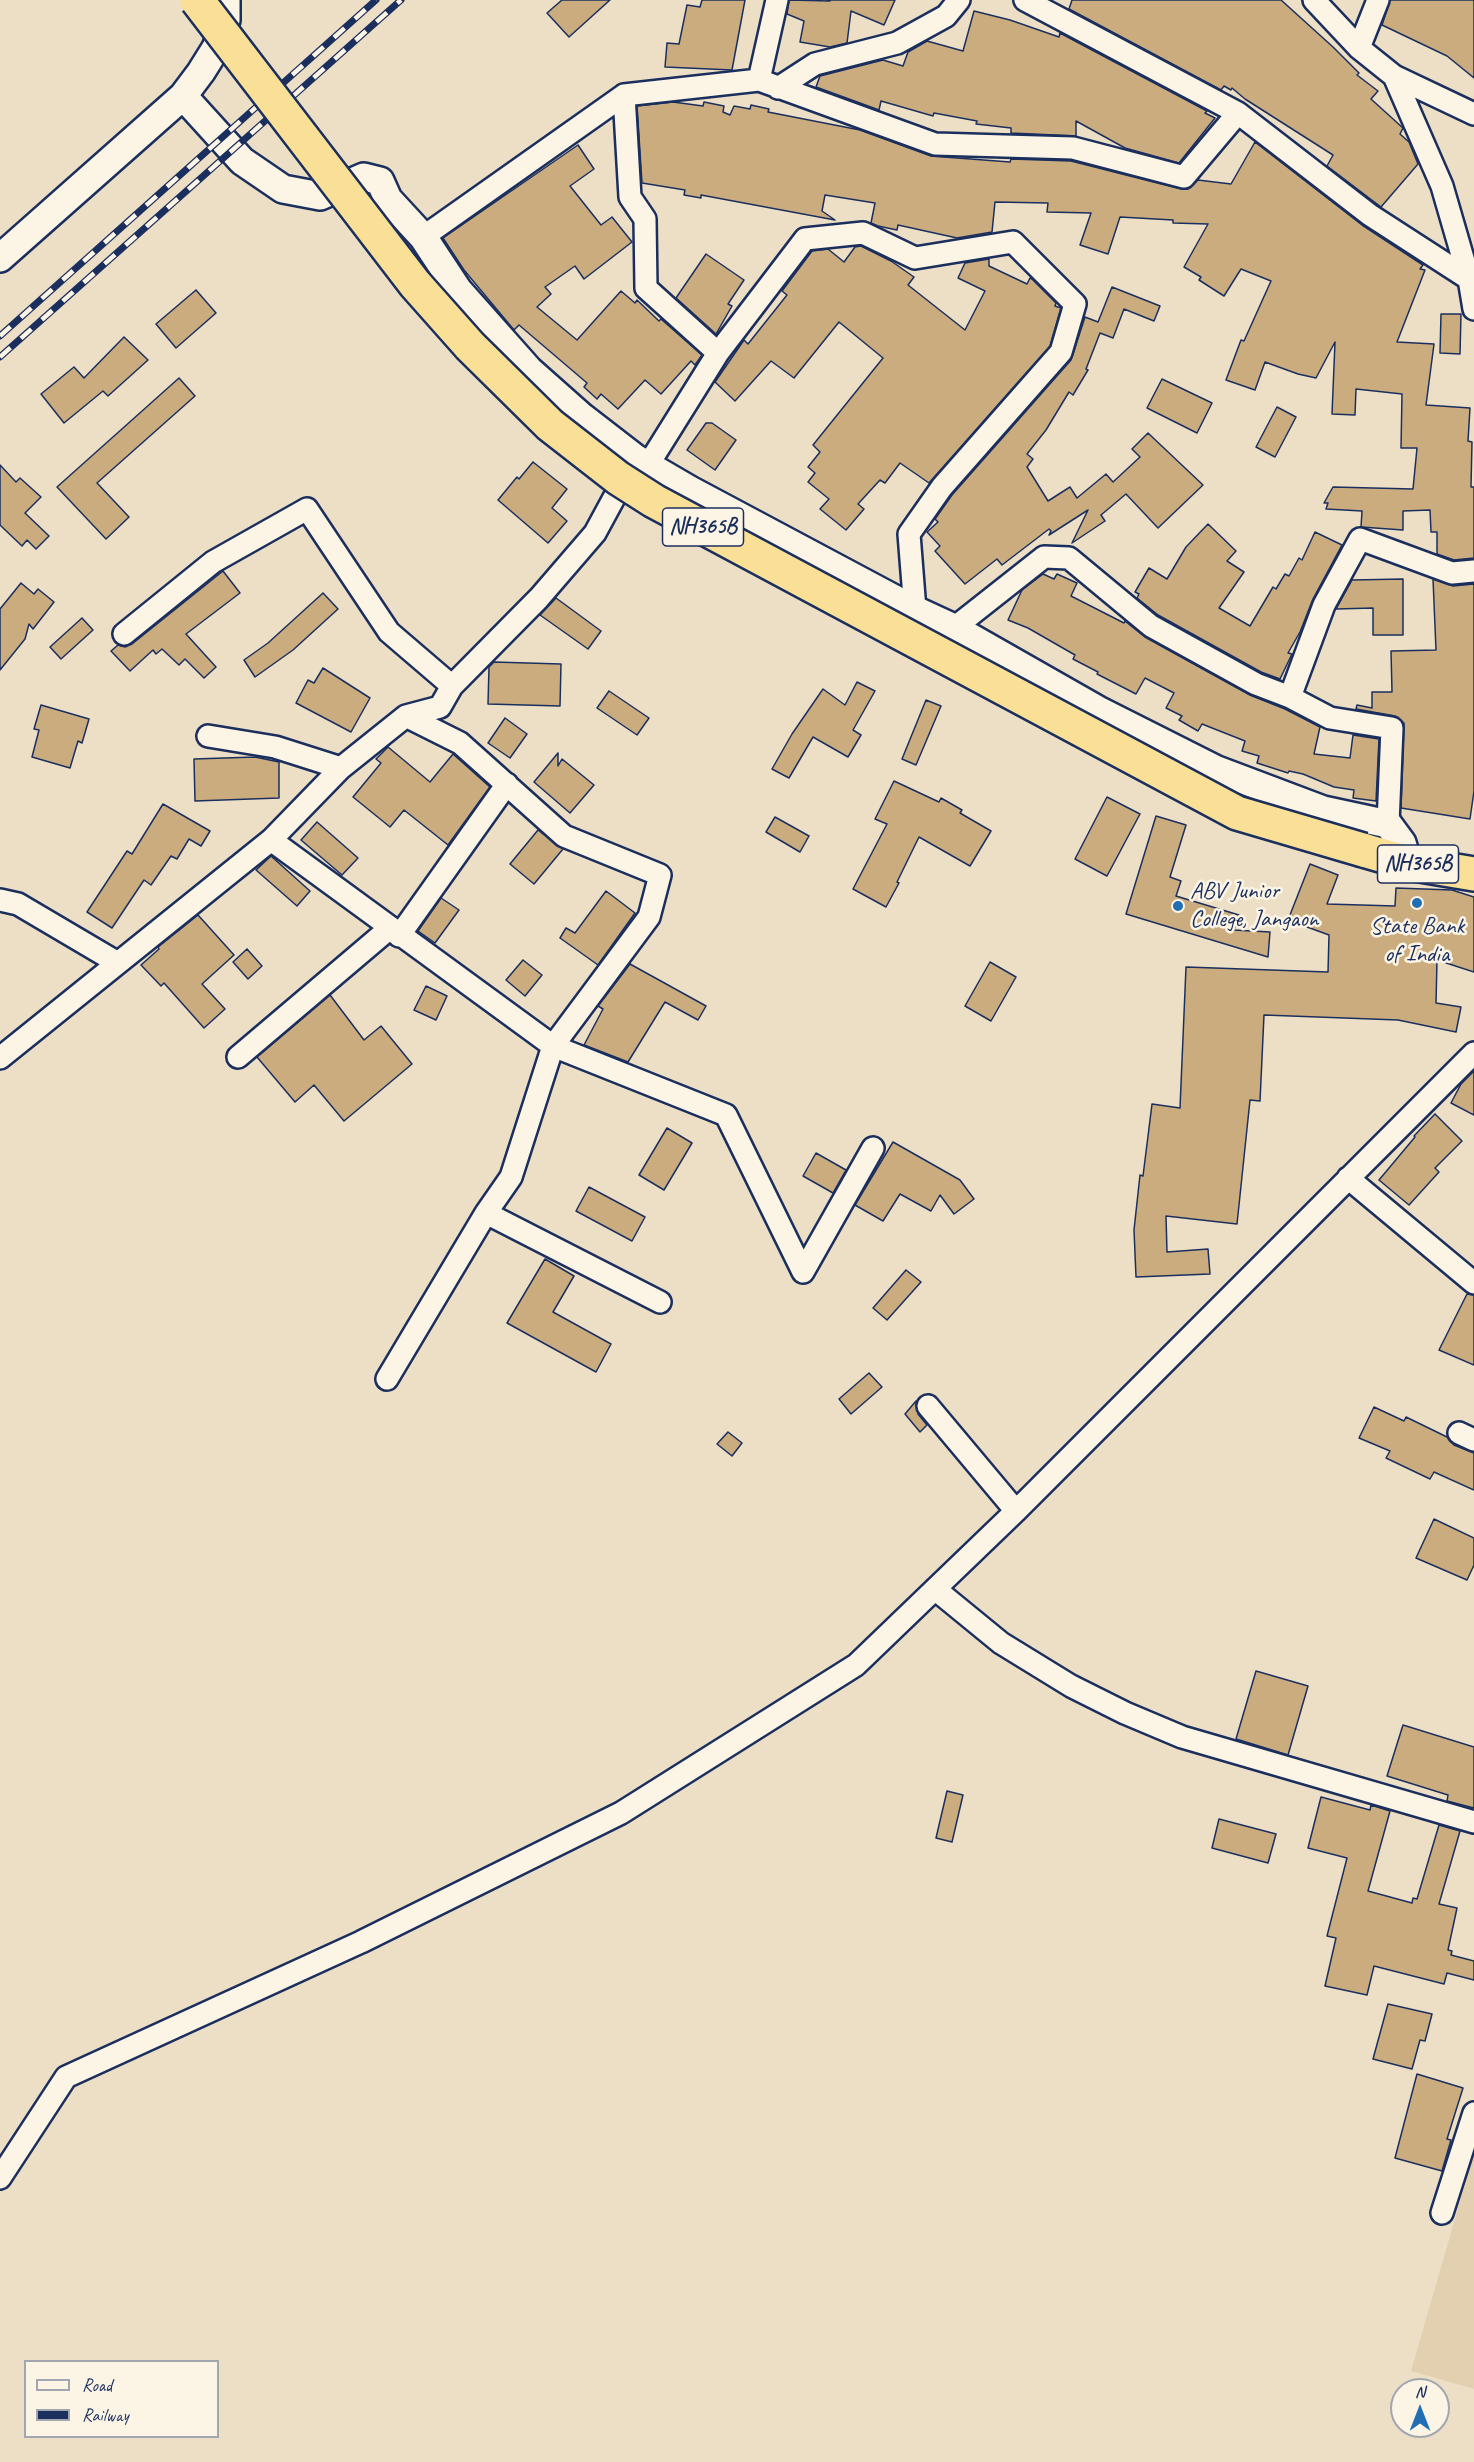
<!DOCTYPE html>
<html>
<head>
<meta charset="utf-8">
<style>
  body { margin:0 }
  #map { position:relative; width:1474px; height:2462px; overflow:hidden; background:#eddfc6; font-family:Caveat,sans-serif }
  canvas { display:block }
  .legend { position:absolute; left:24px; top:2360px; width:195px; height:78px; box-sizing:border-box; background:#fcf5e5; border:2px solid #a2a6af; margin:0; padding:8px 10px; list-style:none; font-size:18px; color:#1b2f5e }
  .legend li { display:flex; align-items:center; gap:12px; height:30px }
  .legend b { width:30px; border:2px solid #a2a6af }
  .north { position:absolute; left:1390px; top:2378px; width:60px; height:60px; box-sizing:border-box; background:#fcf5e5; border:2px solid #a2a6af; border-radius:50%; rotate:0deg; font-size:16px; font-weight:700; line-height:24px; text-align:center; color:#1b2f5e }
  .north::after { content:''; display:block; margin:auto; width:21px; height:27px; background:#1f6fb2; clip-path:polygon(50% 0,100% 100%,50% 72%,0 100%) }
</style>
</head>
<body>
<div id="map">
<canvas width="1474" height="2462"></canvas>
<ul class="legend">
<li><b style="height:8px;background:#fcf5e5"></b>Road</li>
<li><b style="height:8px;background:#1b2f5e"></b>Railway</li>
</ul>
<div class="north">N</div>
</div>
<script>
const ctx = document.querySelector('canvas').getContext('2d');
ctx.lineJoin = 'round';
function fillPath(path, color) {
  ctx.fillStyle = color;
  ctx.fill(path, 'evenodd');
}
function poly(rows) {
  const path = new Path2D();
  for (const r of rows) {
    path.moveTo(r[0], r[1]);
    for (let i = 2; i < r.length; i += 2) path.lineTo(r[i], r[i + 1]);
  }
  return path;
}
function strokePath(path, color, width, dash) {
  ctx.strokeStyle = color;
  ctx.lineWidth = width;
  ctx.lineCap = dash ? 'butt' : 'round';
  ctx.setLineDash(dash || []);
  ctx.stroke(path);
}
function drawText(font, color, halo, rows, align = 'center') {
  ctx.font = font + ' Caveat,sans-serif';
  ctx.lineWidth = 5;
  ctx.setLineDash([]);
  ctx.textBaseline = 'middle';
  ctx.strokeStyle = halo;
  ctx.fillStyle = color;
  for (const [text, x, y, turn = 0] of rows) {
    ctx.save();
    ctx.translate(x, y);
    ctx.rotate((+turn || 0) * Math.PI / 180);
    ctx.textAlign = isNaN(turn) ? turn : align;
    if (halo) ctx.strokeText(text, 0, 0);
    ctx.fillText(text, 0, 0);
    ctx.restore();
  }
}
const built = poly([
  [1474,2153,1474,2389,1411,2371]
]);
const building = poly([
  [562,0,610,0,569,37,547,13,562,0],
  [702,0,745,0,732,70,665,67,667,43,679,44,687,5,700,7,702,0],
  [789,0,830,1,827,0,895,0,884,25,851,11,847,43,830,47,800,42,804,21,787,14,789,0],
  [1072,0,1281,0,1333,47,1359,73,1357,75,1378,91,1371,99,1403,128,1400,134,1409,142,1418,164,1381,207,1327,166,1333,155,1245,99,1232,88,1231,90,1224,86,1221,90,1069,9,1072,0],
  [1390,0,1474,0,1474,78,1447,56,1382,25,1390,0],
  [974,11,1010,20,1059,37,1060,33,1207,111,1205,113,1215,118,1179,163,1125,148,1076,121,1076,136,1011,133,1011,128,976,124,977,121,934,113,933,116,881,101,879,110,816,87,820,76,883,60,903,66,908,52,927,41,963,51,974,11],
  [673,102,703,106,704,102,724,106,723,112,730,115,734,106,750,109,751,105,769,109,768,112,860,130,931,156,1010,162,1011,159,1071,161,1181,189,1188,189,1198,180,1231,184,1255,142,1362,225,1423,265,1420,269,1425,270,1397,342,1434,344,1426,405,1470,408,1468,441,1472,442,1471,487,1474,487,1474,558,1454,560,1437,554,1437,532,1431,532,1430,510,1403,511,1403,530,1361,527,1362,511,1326,509,1328,503,1324,503,1333,487,1413,489,1417,448,1401,448,1402,394,1356,389,1355,415,1332,414,1335,342,1316,378,1298,374,1265,362,1255,390,1226,380,1241,340,1244,341,1271,281,1241,269,1224,296,1199,280,1201,277,1184,267,1208,224,1173,223,1173,220,1120,217,1108,254,1080,245,1091,213,1047,212,1048,203,995,202,992,232,957,238,898,225,897,230,878,226,871,223,875,203,825,195,822,211,835,220,701,195,701,198,684,195,685,190,642,183,637,106,673,102],
  [578,145,594,169,570,186,601,225,612,217,632,242,584,279,575,266,545,287,551,294,537,307,577,340,621,291,635,303,637,300,659,321,661,319,702,355,695,365,691,361,661,394,645,380,618,409,601,394,597,399,584,387,587,383,519,325,514,330,464,270,443,238,578,145],
  [861,246,891,261,914,277,908,285,965,330,985,291,958,278,965,263,989,259,989,266,1027,284,1030,278,1032,279,1056,303,1055,306,1061,308,1050,346,929,483,900,463,885,483,880,480,858,504,864,509,846,530,820,509,829,499,808,482,815,473,808,467,820,452,813,445,883,358,839,322,794,378,771,361,735,401,715,382,744,340,748,344,787,295,782,291,812,251,828,249,844,262,855,247,861,246],
  [706,254,744,280,728,304,732,306,716,334,676,298,706,254],
  [1112,287,1160,306,1154,321,1124,309,1113,338,1100,333,1086,369,1088,370,1073,395,1069,392,1046,430,1027,454,1033,459,1027,467,1048,501,1070,487,1077,498,1106,474,1113,482,1140,457,1132,449,1148,433,1203,485,1158,528,1126,494,1101,515,1105,521,1072,543,1088,510,1049,535,1051,531,1049,529,1002,565,997,559,965,584,935,551,940,546,927,532,938,522,935,519,952,495,1071,360,1085,317,1098,322,1112,287],
  [196,290,216,313,176,348,156,324,196,290],
  [1441,314,1461,314,1460,354,1440,353,1441,314],
  [124,337,148,360,108,396,103,391,64,423,41,394,74,367,84,378,124,337],
  [179,378,195,396,97,483,129,517,106,539,57,487,179,378],
  [1162,379,1212,403,1197,433,1147,408,1162,379],
  [1277,407,1296,417,1275,457,1256,447,1277,407],
  [706,423,712,423,736,440,715,470,687,450,706,423],
  [533,462,567,489,552,508,567,521,548,543,498,500,517,477,519,479,533,462],
  [0,465,16,482,20,478,41,497,25,513,49,536,36,549,27,540,22,546,0,525,0,465],
  [1208,524,1236,551,1227,561,1244,572,1219,608,1250,626,1273,587,1276,589,1285,574,1289,576,1299,558,1302,560,1315,532,1342,545,1313,599,1300,632,1288,653,1292,654,1280,679,1261,672,1158,615,1137,598,1139,594,1135,592,1149,568,1167,579,1186,547,1208,524],
  [223,571,240,593,186,634,216,667,204,678,185,659,179,665,162,649,156,654,153,650,130,671,111,651,118,645,125,647,132,644,223,571],
  [1043,574,1054,579,1057,574,1077,583,1071,596,1124,623,1125,621,1145,637,1250,695,1285,709,1320,727,1314,754,1350,758,1353,735,1379,739,1376,801,1353,798,1354,790,1334,787,1303,774,1289,771,1288,773,1257,763,1259,756,1242,751,1245,741,1202,724,1198,731,1179,720,1182,716,1166,708,1174,693,1145,678,1136,694,1097,674,1098,672,1073,659,1075,655,1028,628,1008,620,1022,590,1043,574],
  [1403,579,1403,635,1373,635,1373,608,1336,609,1352,580,1403,579],
  [1433,579,1453,586,1474,584,1474,791,1470,819,1401,808,1404,723,1395,716,1356,709,1357,705,1372,708,1372,692,1392,692,1391,651,1436,650,1433,579],
  [21,583,34,594,38,589,54,602,33,629,29,624,25,639,0,670,0,609,21,583],
  [323,593,338,609,293,650,255,677,244,660,268,643,323,593],
  [556,598,601,631,588,649,540,615,556,598],
  [82,618,93,630,61,659,50,647,82,618],
  [494,662,561,664,560,706,488,704,489,667,494,662],
  [323,668,370,698,351,732,296,703,308,680,314,683,323,668],
  [857,682,875,691,853,730,861,735,848,757,813,737,789,778,772,769,792,734,823,689,845,705,857,682],
  [609,691,649,718,637,735,597,708,609,691],
  [926,700,941,706,916,765,902,759,926,700],
  [41,705,89,719,82,743,78,741,70,768,32,757,39,730,34,729,41,705],
  [505,718,527,734,510,758,488,743,505,718],
  [388,747,430,782,453,754,490,787,448,845,404,810,390,827,353,797,381,763,376,759,388,747],
  [558,753,558,766,562,759,594,785,570,813,534,782,558,753],
  [255,757,279,762,279,798,195,801,194,759,255,757],
  [894,781,939,802,941,798,962,810,960,813,991,831,970,866,919,837,897,882,899,883,886,907,853,889,887,824,875,819,894,781],
  [1107,797,1140,814,1107,876,1075,859,1107,797],
  [163,804,210,831,201,846,189,839,177,859,171,856,151,885,144,880,112,928,87,912,127,851,132,854,163,804],
  [1156,816,1186,825,1170,877,1181,881,1176,896,1239,915,1234,930,1270,932,1268,957,1126,914,1156,816],
  [775,817,809,836,800,852,766,832,775,817],
  [317,822,358,858,342,875,301,840,317,822],
  [538,830,563,849,534,884,510,864,538,830],
  [271,856,310,891,297,906,256,870,271,856],
  [1310,864,1338,875,1327,904,1395,906,1396,888,1452,890,1474,897,1474,972,1437,960,1436,1003,1461,1007,1456,1032,1398,1020,1264,1015,1260,1101,1250,1100,1237,1224,1166,1216,1167,1252,1208,1249,1210,1274,1136,1277,1134,1230,1140,1175,1143,1176,1152,1104,1180,1108,1186,967,1328,972,1329,935,1288,920,1310,864],
  [606,891,635,913,598,965,560,938,566,928,575,933,606,891],
  [441,898,459,910,435,943,418,931,441,898],
  [198,915,234,955,202,984,225,1009,204,1028,164,983,161,986,141,965,159,949,158,947,198,915],
  [247,949,262,966,248,979,233,962,247,949],
  [523,960,542,975,525,996,506,980,523,960],
  [990,962,1016,977,991,1021,965,1006,990,962],
  [630,964,706,1006,698,1020,665,1002,628,1062,584,1045,603,1009,598,1006,630,964],
  [426,986,447,996,436,1020,414,1010,426,986],
  [330,995,364,1040,381,1026,412,1064,344,1121,314,1085,295,1102,257,1057,330,995],
  [1474,1071,1474,1115,1451,1103,1461,1084,1474,1071],
  [1435,1114,1462,1141,1435,1168,1439,1172,1409,1205,1379,1180,1415,1137,1414,1136,1435,1114],
  [667,1128,692,1143,664,1190,639,1175,667,1128],
  [893,1142,960,1180,974,1199,954,1214,940,1195,931,1211,900,1194,883,1221,855,1205,893,1142],
  [816,1153,846,1170,833,1193,803,1176,816,1153],
  [589,1187,645,1217,632,1241,576,1211,589,1187],
  [545,1259,574,1276,553,1312,611,1344,596,1372,507,1323,545,1259],
  [906,1270,921,1282,887,1320,873,1308,906,1270],
  [1467,1294,1474,1295,1474,1365,1439,1350,1467,1294],
  [869,1373,882,1387,851,1414,839,1399,869,1373],
  [916,1401,918,1414,927,1425,920,1432,905,1414,916,1401],
  [1374,1407,1404,1421,1406,1417,1447,1437,1454,1445,1474,1453,1474,1490,1434,1472,1430,1479,1386,1458,1390,1451,1359,1438,1374,1407],
  [728,1432,742,1443,732,1456,717,1444,728,1432],
  [1434,1519,1474,1538,1474,1565,1467,1580,1416,1558,1434,1519],
  [1256,1671,1308,1686,1288,1755,1236,1739,1256,1671],
  [1403,1725,1474,1747,1474,1808,1447,1801,1448,1795,1387,1776,1403,1725],
  [947,1791,963,1795,952,1842,936,1838,947,1791],
  [1321,1797,1370,1810,1371,1805,1390,1811,1368,1891,1412,1903,1413,1898,1417,1899,1439,1825,1460,1831,1439,1904,1457,1908,1448,1950,1452,1951,1451,1955,1474,1961,1474,1980,1447,1973,1444,1984,1374,1966,1367,1995,1325,1986,1336,1938,1327,1936,1347,1858,1308,1848,1321,1797],
  [1219,1819,1276,1834,1268,1863,1212,1848,1219,1819],
  [1388,2004,1432,2014,1425,2041,1420,2040,1412,2069,1373,2059,1388,2004],
  [1417,2074,1463,2088,1447,2139,1451,2140,1442,2171,1395,2158,1417,2074]
]);
const minor = poly([
  [1025,0,1238,113],
  [1314,0,1359,48,1394,76,1442,186,1469,279,1474,309],
  [1359,48,1378,0],
  [1394,76,1474,114],
  [759,80,777,0],
  [778,88,815,64,897,43,946,16,959,0],
  [624,95,630,197,645,219,646,288,718,353,648,465],
  [423,237,624,95,759,80,935,144,1073,148,1184,177,1238,113,1370,215,1469,279],
  [718,353,805,239,863,233,915,258,1013,242,1075,304,1061,352,942,487,909,534,915,610],
  [954,628,1044,557,1069,558,1151,626,1256,684,1290,697,1330,718,1392,728,1388,824],
  [124,634,213,562,307,509,389,632,452,686],
  [1290,697,1324,605,1360,539,1452,573,1474,571],
  [406,716,460,743,564,836,660,875,649,917,553,1046,726,1115,803,1272,873,1148],
  [208,736,275,747,341,768],
  [271,840,553,1046,511,1177,486,1213,387,1379],
  [0,900,18,904,118,963],
  [399,936,507,784],
  [238,1057,390,928],
  [0,1058,271,840,341,768,406,716,440,707,452,686,539,598,595,533,628,472],
  [1348,1178,1474,1283],
  [486,1213,660,1302],
  [928,1406,1016,1511],
  [1459,1433,1474,1440],
  [935,1589,1001,1643,1071,1686,1125,1713,1182,1737,1474,1822],
  [0,2178,66,2077,361,1942,621,1813,856,1665,1016,1511,1474,1053],
  [1442,2213,1474,2113]
]);
const tertiary = poly([
  [183,96,242,161,283,189,320,196,364,177,380,181,388,199,423,237,458,290,529,370,582,417,635,458,690,490,915,610,954,628,1098,710,1217,770,1323,810,1388,824,1402,843,1408,863],
  [0,258,183,96,201,72,216,48,226,20,226,0]
]);
const trunk = poly([
  [1363,850,1408,863,1474,874]
]);
const rail = poly([
  [0,336,376,0],
  [0,357,401,0]
]);
const trunkBridge = poly([
  [197,0,415,284,470,346,550,425,618,478,654,501,1237,813,1363,850]
]);
const markers = [
  [1417,903,6,"#1f6fb2"],
  [1178,906,6,"#1f6fb2"]
];
const shields = [
  [703,527,81],
  [1418,864,81]
];
const shieldNames = [
  ["NH365B",703,527],
  ["NH365B",1418,864]
];
const poiNames = [
  ["ABV Junior",1190,892],
  ["College, Jangaon",1190,920],
  ["State Bank",1417,927,"center"],
  ["of India",1417,955,"center"]
];
fillPath(built, '#e3d0b1');
fillPath(building, '#cbac7f');
strokePath(building, '#1b2f5e', 1.5);
strokePath(minor, '#1b2f5e', 26);
strokePath(tertiary, '#1b2f5e', 32);
strokePath(trunk, '#1b2f5e', 38);
strokePath(minor, '#fcf5e5', 21);
strokePath(tertiary, '#fcf5e5', 27);
strokePath(trunk, '#fadf96', 33);
strokePath(rail, '#1b2f5e', 7);
strokePath(rail, '#fcf5e5', 4.5, [14]);
strokePath(trunkBridge, '#1b2f5e', 38, []);
strokePath(trunkBridge, '#fadf96', 33);
for (const [x, y, r, color] of markers) {
  const dot = new Path2D();
  dot.arc(x, y, r, 0, 2 * Math.PI);
  ctx.fillStyle = color;
  ctx.fill(dot);
  strokePath(dot, '#fcf5e5', 2);
}
for (const [x, y, w] of shields) {
  const box = new Path2D();
  box.roundRect(x - w / 2, y - 19, w, 38, 4.5);
  ctx.fillStyle = '#fcf5e5';
  ctx.fill(box);
  strokePath(box, '#1b2f5e', 1.5);
}
drawText('bold 22px', '#1b2f5e', null, shieldNames);
drawText('24px', '#1b2f5e', '#fcf5e5', poiNames, 'left');
</script>
</body>
</html>
